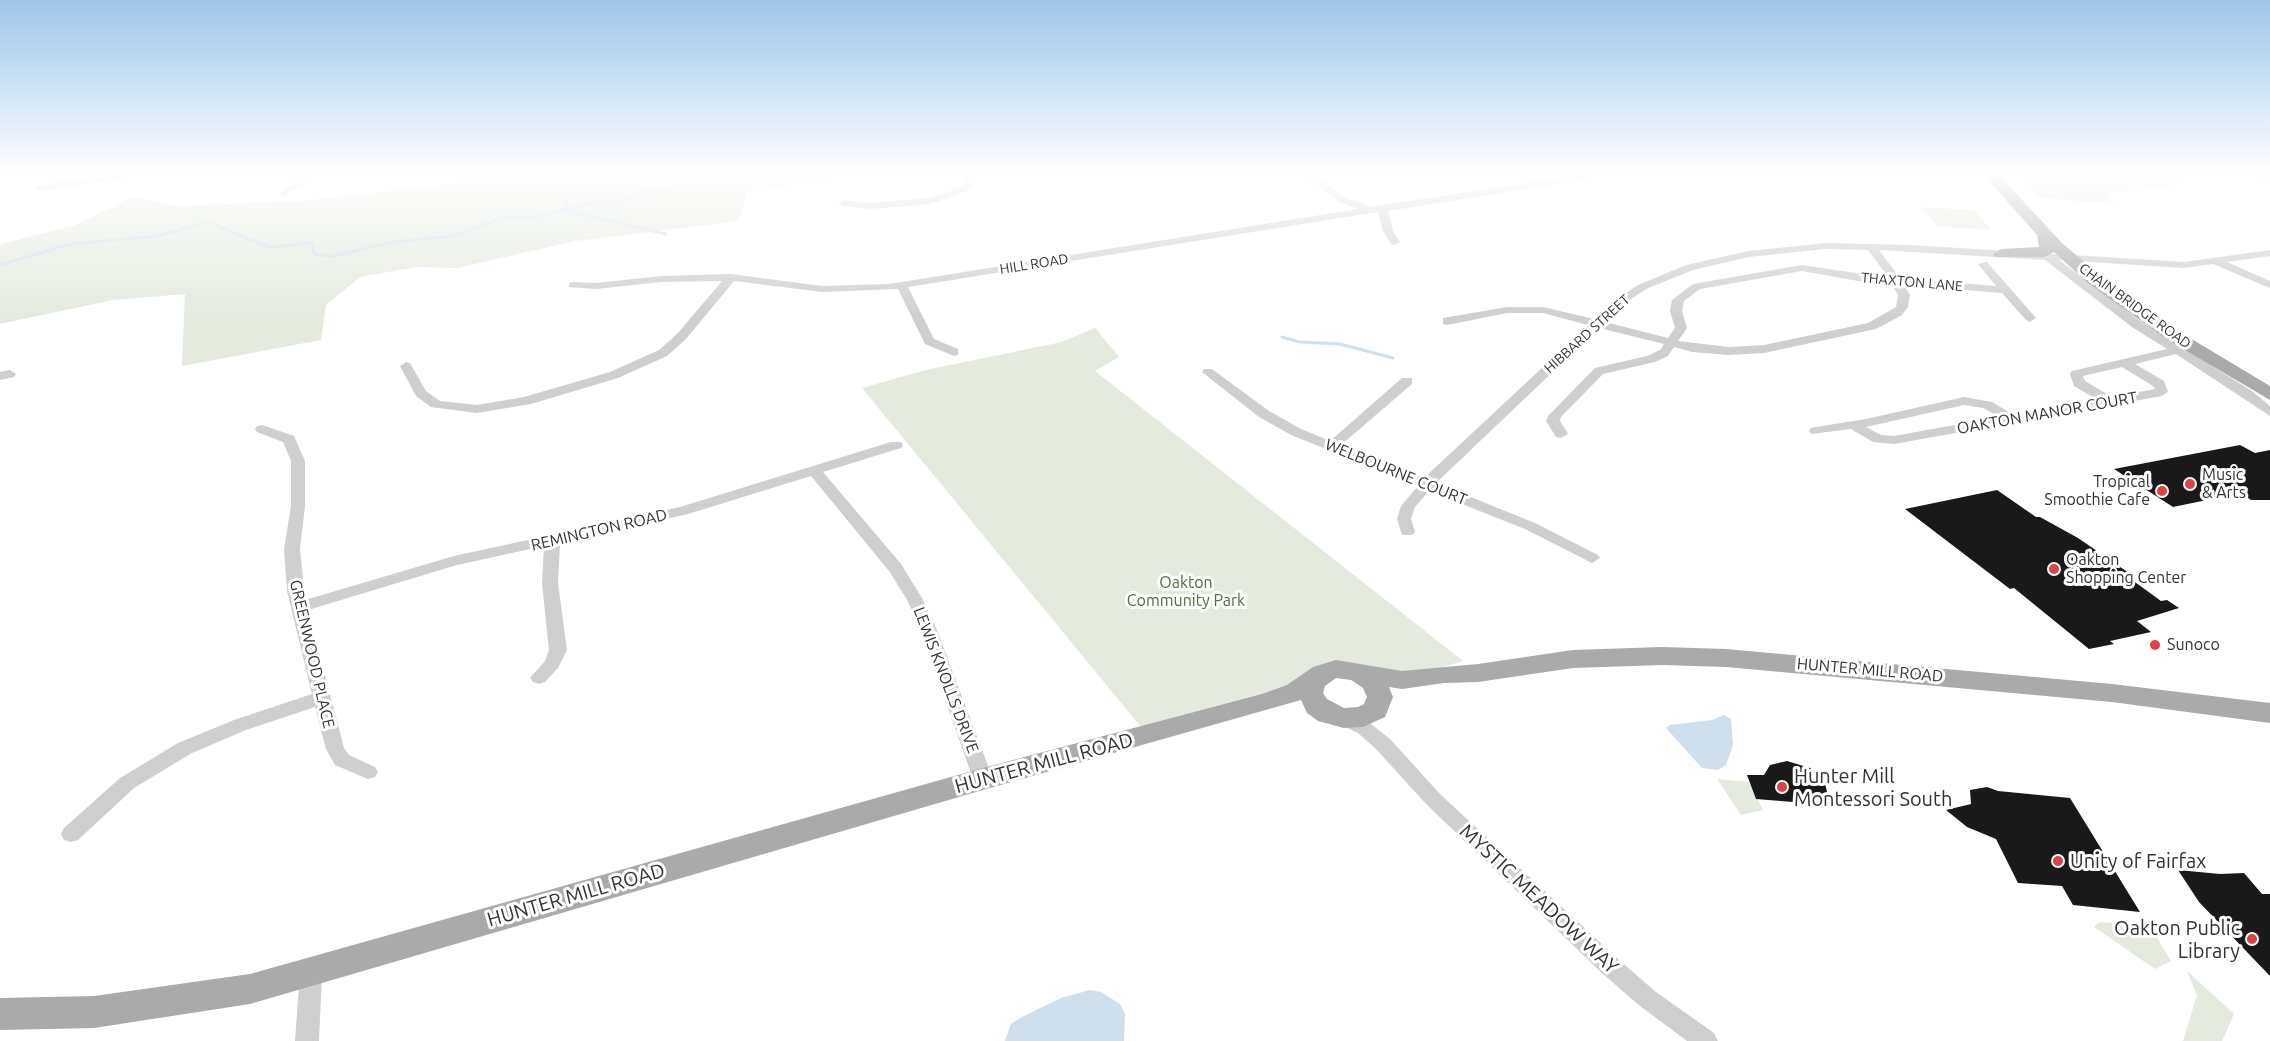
<!DOCTYPE html>
<html>
<head>
<meta charset="utf-8">
<style>
  body { margin:0 }
  canvas { display:block; background:#fff }
</style>
</head>
<body>
<canvas width="2270" height="1041"></canvas>
<script>
const ctx = document.querySelector('canvas').getContext('2d');
ctx.lineJoin = 'round';
function fillPath(path, color) {
  ctx.fillStyle = color;
  ctx.fill(path, 'evenodd');
}
function poly(rows) {
  const path = new Path2D();
  for (const r of rows) {
    path.moveTo(r[0], r[1]);
    for (let i = 2; i < r.length; i += 2) path.lineTo(r[i], r[i + 1]);
  }
  return path;
}
function strokePath(path, color, width, dash) {
  ctx.strokeStyle = color;
  ctx.lineWidth = width;
  ctx.lineCap = dash ? 'butt' : 'round';
  ctx.setLineDash(dash || []);
  ctx.stroke(path);
}
function drawText(font, color, halo, rows, align = 'center') {
  ctx.font = font + ' Ubuntu,sans-serif';
  ctx.lineWidth = 6;
  ctx.setLineDash([]);
  ctx.textBaseline = 'middle';
  ctx.strokeStyle = halo;
  ctx.fillStyle = color;
  for (const [text, x, y, turn = 0] of rows) {
    ctx.save();
    ctx.translate(x, y);
    ctx.rotate((+turn || 0) * Math.PI / 180);
    ctx.textAlign = isNaN(turn) ? turn : align;
    if (halo) ctx.strokeText(text, 0, 0);
    ctx.fillText(text, 0, 0);
    ctx.restore();
  }
}
const green = poly([
  [532,174,862,174,748,192,738,221,576,241,457,268,416,267,360,277,326,305,321,340,182,366,185,294,113,300,0,324,0,244,76,225,132,197,177,206,300,201],
  [2016,174,2162,174,2187,184,2107,194,2115,204,2040,198],
  [1921,207,1974,210,1991,230,1937,226],
  [1095,328,1119,357,1095,371,1463,661,1409,677,1345,662,1296,687,1141,727,862,388,926,370,1062,342],
  [1717,779,1749,782,1763,810,1741,815],
  [2099,922,2150,926,2171,961,2155,969,2094,927],
  [2187,971,2234,1014,2222,1041,2183,1041,2197,995]
]);
const water = poly([
  [1724,715,1731,719,1733,745,1726,765,1718,770,1702,768,1666,728,1670,725,1712,720],
  [1090,990,1101,992,1120,1004,1125,1014,1124,1041,1005,1041,1011,1024,1022,1017,1061,998]
]);
const stream = poly([
  [561,211,566,206,566,190,561,186,571,174],
  [569,211,666,234],
  [0,265,71,244,158,236,208,222,271,248,311,242,315,255,333,256,393,242,453,236,504,217,533,218,594,203,622,201,643,191,670,190,694,184,713,186,745,174],
  [1282,337,1300,342,1340,344,1393,358]
]);
const building = poly([
  [2240,445,2255,453,2270,450,2270,500,2251,500,2241,493,2173,507,2114,469],
  [1997,490,2036,517,2040,517,2078,538,2129,573,2124,574,2161,601,2167,600,2179,608,2137,621,2151,632,2110,641,2114,644,2089,649,2014,588,2010,589,1905,509],
  [1787,761,1810,768,1819,775,1825,783,1827,792,1824,798,1805,803,1756,799,1747,775,1764,775,1770,765],
  [1987,787,1998,791,2070,798,2140,912,2073,905,2062,886,2018,883,1996,839,1967,827,1946,810,1971,804,1970,790],
  [2178,870,2220,874,2244,873,2262,894,2270,894,2270,976,2199,902]
]);
const minor = poly([
  [115,174,138,174,133,177,40,191,35,188,40,185,115,174],
  [245,174,323,174,311,177,284,197,281,196,281,192,300,177,250,177,245,174],
  [970,174,980,174,967,191,930,204,869,209,843,206,838,203,843,200,869,203,929,198,961,187,970,174],
  [1303,174,1314,174,1344,197,1371,207,1583,174,1605,174,1600,177,1388,211,1393,231,1400,242,1395,245,1391,244,1383,231,1378,212,908,287,934,339,958,349,958,355,954,356,925,344,898,289,822,292,734,281,686,339,667,356,618,378,531,404,477,413,431,407,416,396,400,366,406,362,410,363,426,391,440,401,477,405,524,397,610,372,659,350,678,333,722,281,661,282,596,289,569,287,569,283,573,282,596,283,661,276,731,274,822,286,889,284,1358,209,1338,201,1303,174],
  [2257,174,2270,176,2270,182,2257,178,2257,174],
  [1826,243,1911,245,2184,262,2270,250,2270,256,2227,262,2270,281,2270,288,2213,264,2184,268,2059,260,2140,321,2252,391,2270,406,2270,416,2176,354,2135,364,2164,381,2168,392,2162,396,1894,444,1873,442,1851,429,1811,434,1809,431,1811,428,1816,427,1866,419,1964,397,1992,402,2014,415,2098,400,2074,386,2070,374,2072,371,2167,349,2132,327,2045,260,1879,250,1900,278,1996,286,1978,264,1987,262,2036,318,2030,322,2026,320,2002,293,1904,285,1910,295,1908,307,1902,315,1876,329,1764,353,1729,355,1692,352,1674,347,1668,356,1655,362,1603,374,1561,417,1560,421,1568,434,1561,438,1556,437,1546,421,1548,416,1595,368,1647,356,1660,350,1664,344,1599,328,1436,483,1535,523,1598,555,1600,558,1592,563,1525,529,1429,491,1415,507,1411,519,1415,532,1412,535,1402,535,1397,519,1401,506,1418,486,1291,435,1259,417,1202,372,1204,369,1212,369,1269,411,1301,429,1330,441,1402,378,1412,378,1412,384,1341,445,1424,478,1588,325,1543,313,1507,313,1447,325,1443,324,1443,318,1507,307,1543,307,1594,319,1614,301,1638,285,1686,265,1749,251,1826,243],
  [1826,249,1868,250,1889,278,1802,265,1693,284,1672,300,1670,311,1675,328,1668,338,1605,322,1622,305,1646,289,1693,270,1749,257,1826,249],
  [1802,271,1864,282,1892,285,1898,295,1896,307,1868,323,1764,345,1729,347,1678,341,1687,328,1682,311,1684,301,1700,289,1802,271],
  [2122,367,2153,386,2155,389,2112,397,2085,381,2083,376,2122,367],
  [1964,405,1983,408,1999,417,1894,436,1881,435,1866,427,1964,405],
  [10,370,16,374,14,377,0,380,0,372,10,370],
  [262,425,294,436,305,461,305,506,300,549,305,600,454,556,680,507,891,442,901,442,903,445,901,448,823,472,901,564,922,598,935,625,993,779,990,784,983,786,976,784,973,779,919,625,906,598,889,571,811,476,688,514,560,543,558,583,567,650,558,668,545,682,539,684,533,682,530,678,545,661,549,650,542,583,544,546,457,565,308,610,344,748,349,755,375,767,378,772,375,777,368,779,335,765,326,749,315,707,246,730,192,753,134,788,78,840,71,842,64,840,61,834,64,828,120,778,178,743,234,720,312,694,287,591,284,549,291,506,291,461,283,442,257,432,255,429,257,426,262,425],
  [1345,712,1370,723,1390,739,1440,794,1619,960,1656,992,1714,1033,1718,1041,1687,1041,1640,1006,1603,974,1426,804,1376,749,1358,733,1339,724,1336,719,1339,714,1345,712],
  [311,962,319,965,322,972,319,1041,295,1041,300,972,303,965,311,962]
]);
const primary = poly([
  [1983,174,1998,174,2062,243,2101,276,2180,332,2270,386,2270,400,2168,340,2089,284,2054,252,2044,257,1995,257,1993,254,2001,249,2039,247,2037,235,1983,174],
  [1662,647,1726,649,2112,684,2270,703,2270,723,2112,702,1726,667,1662,665,1573,668,1478,682,1444,683,1402,689,1389,687,1393,697,1385,717,1363,727,1344,728,1318,721,1307,713,1301,700,983,790,250,1004,94,1028,0,1030,0,998,94,996,250,974,983,768,1262,694,1287,685,1313,667,1336,660,1402,671,1478,664,1573,650,1662,647],
  [1336,678,1351,680,1363,688,1367,697,1364,704,1358,707,1344,708,1327,699,1323,693,1325,686,1336,678]
]);
const markers = [
  [2190,484,6,"#dc4144"],
  [2162,491,6,"#dc4144"],
  [2054,569,6,"#dc4144"],
  [2155,645,6,"#dc4144"],
  [1782,787,6,"#dc4144"],
  [2058,861,6,"#dc4144"],
  [2252,939,6,"#dc4144"]
];
const farStreetnames = [
  ["HILL ROAD",1034,264,-9],
  ["THAXTON LANE",1912,282,5],
  ["CHAIN BRIDGE ROAD",2135,306,36],
  ["HIBBARD STREET",1587,334,-42]
];
const streetNames = [
  ["OAKTON MANOR COURT",2047,413,-10],
  ["WELBOURNE COURT",1396,472,22],
  ["REMINGTON ROAD",599,530,-13],
  ["GREENWOOD PLACE",312,654,77],
  ["HUNTER MILL ROAD",1870,670,5],
  ["LEWIS KNOLLS DRIVE",946,680,69]
];
const poiNames = [
  ["Music",2202,475],
  ["& Arts",2202,493],
  ["Tropical",2150,482,"right"],
  ["Smoothie Cafe",2150,500,"right"],
  ["Oakton",2066,560],
  ["Shopping Center",2066,578],
  ["Sunoco",2167,645]
];
const parkNames = [
  ["Oakton",1186,583],
  ["Community Park",1186,601]
];
const nearStreetnames = [
  ["HUNTER MILL ROAD",1044,763,-15],
  ["HUNTER MILL ROAD",576,895,-16],
  ["MYSTIC MEADOW WAY",1539,899,43]
];
const nearPoinames = [
  ["Hunter Mill",1794,776],
  ["Montessori South",1794,799],
  ["Unity of Fairfax",2070,861],
  ["Oakton Public",2240,928,"right"],
  ["Library",2240,951,"right"]
];
fillPath(green, '#e4eade');
fillPath(water, '#cfdfeb');
strokePath(stream, '#cfdfeb', 3);
fillPath(building, '#191919');
fillPath(minor, '#cfcfcf');
fillPath(primary, '#aaa');
const sky = ctx.createLinearGradient(0, 0, 0, 320);
sky.addColorStop(0, '#9ec5e9');
sky.addColorStop(0.54, '#fff');
sky.addColorStop(1, '#ffffff00');
ctx.fillStyle = sky;
ctx.fillRect(0, 0, 2270, 320);
for (const [x, y, r, color] of markers) {
  const dot = new Path2D();
  dot.arc(x, y, r, 0, 2 * Math.PI);
  ctx.fillStyle = color;
  ctx.fill(dot);
  strokePath(dot, '#fff', 2);
}
drawText('14px', '#323232', '#fff', farStreetnames);
drawText('16px', '#323232', '#fff', streetNames);
drawText('16px', '#323232', '#fff', poiNames, 'left');
drawText('16px', '#536b41', '#fff', parkNames);
drawText('20px', '#323232', '#fff', nearStreetnames);
drawText('20px', '#323232', '#fff', nearPoinames, 'left');
</script>
</body>
</html>
